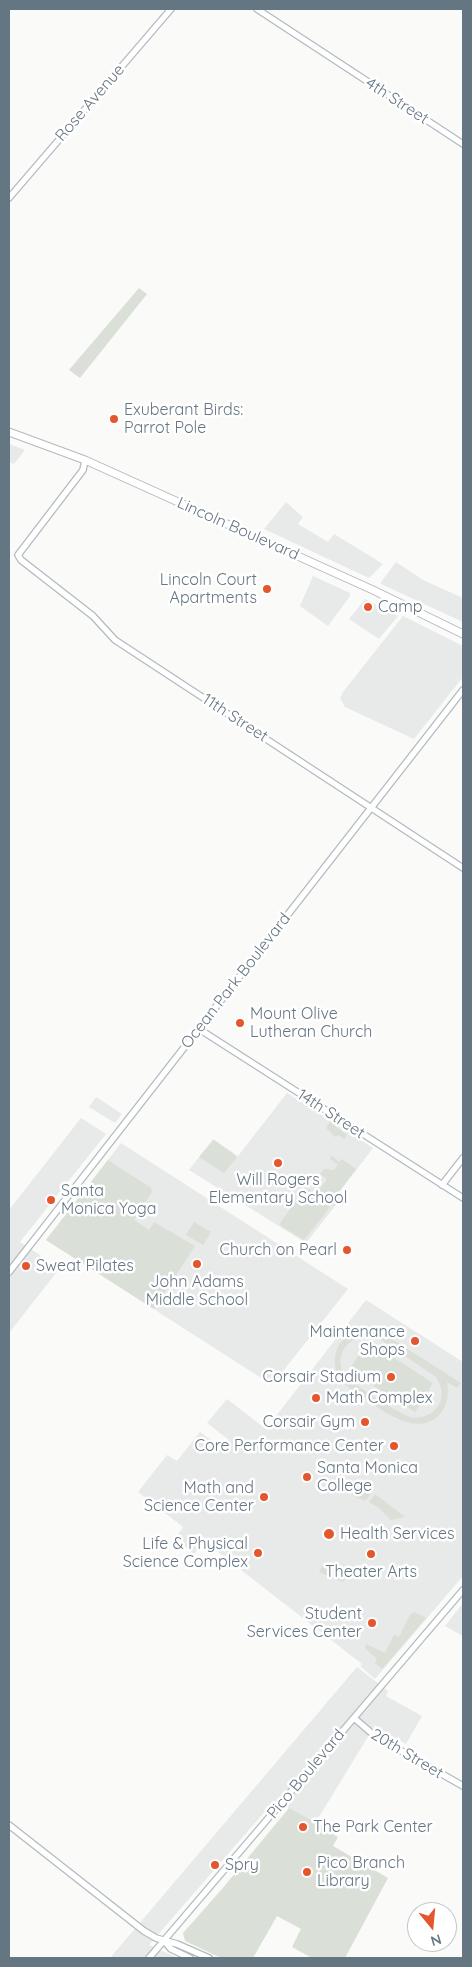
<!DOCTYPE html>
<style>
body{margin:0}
#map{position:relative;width:472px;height:1967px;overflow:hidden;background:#fafaf8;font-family:Quicksand,sans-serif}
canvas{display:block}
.frame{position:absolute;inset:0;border:10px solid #657683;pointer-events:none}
.north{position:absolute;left:407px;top:1902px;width:50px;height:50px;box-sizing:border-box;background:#fff;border:1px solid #c1c8cd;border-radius:50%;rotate:163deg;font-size:14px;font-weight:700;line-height:20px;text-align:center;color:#657683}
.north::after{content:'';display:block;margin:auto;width:18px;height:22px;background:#e4572e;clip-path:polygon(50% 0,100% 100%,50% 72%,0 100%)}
</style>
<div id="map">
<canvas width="472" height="1967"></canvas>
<div class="frame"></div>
<div class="north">N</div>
</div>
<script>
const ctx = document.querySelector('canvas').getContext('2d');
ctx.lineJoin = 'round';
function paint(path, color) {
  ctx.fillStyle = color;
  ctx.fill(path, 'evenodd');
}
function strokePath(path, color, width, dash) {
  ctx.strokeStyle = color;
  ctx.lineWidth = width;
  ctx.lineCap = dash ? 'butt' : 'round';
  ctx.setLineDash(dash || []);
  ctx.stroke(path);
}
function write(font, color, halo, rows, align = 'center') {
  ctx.font = font + ' Quicksand,sans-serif';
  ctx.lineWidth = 5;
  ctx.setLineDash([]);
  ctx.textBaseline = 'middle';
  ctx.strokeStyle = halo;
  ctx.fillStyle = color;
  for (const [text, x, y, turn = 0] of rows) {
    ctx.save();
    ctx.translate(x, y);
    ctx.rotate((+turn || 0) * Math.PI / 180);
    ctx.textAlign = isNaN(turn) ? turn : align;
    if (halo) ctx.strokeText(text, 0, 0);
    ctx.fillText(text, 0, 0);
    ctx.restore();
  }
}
paint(new Path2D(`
 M 9,444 L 25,450 L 14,464 L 9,462 Z
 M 286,502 L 303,517 L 298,524 L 328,542 L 334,534 L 383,564 L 369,578 L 264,529 Z
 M 396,562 L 423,580 L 463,598 L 463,622 L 381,584 L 381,582 Z
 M 313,576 L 350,593 L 350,596 L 328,626 L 300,606 Z
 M 365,599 L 398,616 L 379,639 L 349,619 Z
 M 403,616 L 463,646 L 463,677 L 414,739 L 345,707 L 340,698 L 343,692 Z
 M 287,1093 L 373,1148 L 338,1194 L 342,1197 L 306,1243 L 189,1170 L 213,1139 L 238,1156 Z
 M 96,1097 L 122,1114 L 115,1123 L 89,1107 Z
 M 81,1118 L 106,1134 L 20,1242 L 60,1268 L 9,1333 L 9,1210 Z
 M 121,1143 L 348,1289 L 272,1385 L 46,1240 Z
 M 366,1300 L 463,1362 L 463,1576 L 375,1679 L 360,1666 L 362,1664 L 205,1542 L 194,1554 L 175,1539 L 183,1527 L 138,1492 L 167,1455 L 177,1461 L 200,1432 L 223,1448 L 229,1440 L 207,1423 L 227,1399 L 266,1429 Z
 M 463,1603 L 463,1636 L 445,1626 Z
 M 357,1667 L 388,1691 L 386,1696 L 422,1716 L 406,1744 L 383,1731 L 375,1725 L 316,1822 L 274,1801 L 149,1945 L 178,1958 L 110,1958 Z`), '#e8e9e9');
paint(new Path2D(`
 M 139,288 L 147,294 L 80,378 L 69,370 Z
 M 330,1122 L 347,1135 L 344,1139 L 338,1135 L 335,1137 L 331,1133 L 331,1132 L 326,1128 Z
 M 214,1140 L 237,1157 L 224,1173 L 199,1157 Z
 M 332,1156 L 339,1162 L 342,1159 L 356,1169 L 337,1194 L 333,1192 L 330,1195 L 338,1202 L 334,1206 L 318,1191 L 327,1179 L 320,1174 L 324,1169 L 334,1170 L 339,1163 L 337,1164 L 330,1159 Z
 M 108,1160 L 151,1188 L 152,1192 L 134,1220 L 149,1230 L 154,1222 L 195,1246 L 154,1309 L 46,1240 Z
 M 305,1189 L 309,1189 L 330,1207 L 304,1240 L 281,1226 L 280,1223 Z
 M 194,1222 L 211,1232 L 203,1245 L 186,1235 Z
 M 360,1329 L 370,1329 L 379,1331 L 461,1383 L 457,1388 L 447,1382 C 449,1394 448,1406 439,1415 C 414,1441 372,1402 349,1388 C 326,1370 332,1338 360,1329 ZM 365,1335 L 380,1339 L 436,1377 C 442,1386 444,1397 438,1406 C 433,1414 423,1418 414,1418 C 404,1417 352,1384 345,1375 C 333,1359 346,1338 365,1335 Z
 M 368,1341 L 433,1383 L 415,1412 L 349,1370 Z
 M 363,1485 L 372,1492 L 365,1501 L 352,1495 L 352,1489 L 359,1491 Z
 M 375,1494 L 405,1517 L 391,1520 L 379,1508 L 369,1502 Z
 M 327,1562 L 345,1579 L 343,1582 L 319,1572 L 322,1566 Z
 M 414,1612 L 426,1618 L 382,1669 L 375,1663 L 377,1659 L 365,1648 L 366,1644 L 385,1653 L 394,1635 L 399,1637 L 410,1615 Z
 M 289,1808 L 323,1826 L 322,1828 L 338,1837 L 333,1846 L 388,1878 L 345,1958 L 312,1958 L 292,1947 L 301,1929 L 277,1916 L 253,1958 L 221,1958 L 185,1941 L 183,1933 L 222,1889 Z`), '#dadfd7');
const secondary = new Path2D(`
 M 257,9 L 463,144
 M 9,198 L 171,9
 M 85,460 L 83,470 L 18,555 L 21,560 L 93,616 L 115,640 L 463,868
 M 199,1029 L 463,1198
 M 442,1185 L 463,1158
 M 9,1272 L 463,690
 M 354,1718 L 375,1736 L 463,1786
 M 9,1825 L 144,1931 L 156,1938 L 177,1944 L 209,1958
 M 164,1941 L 171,1949 L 190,1958
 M 149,1958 L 463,1590`);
const highway = new Path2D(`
 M 9,432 L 85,460 L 373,590 L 463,634`);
strokePath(secondary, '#b3babf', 8);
strokePath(highway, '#b4b9bd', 9);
strokePath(secondary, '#fff', 5.5);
strokePath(highway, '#fff', 7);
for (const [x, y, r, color] of [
 [114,419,5,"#e4572e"],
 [267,589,5,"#e4572e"],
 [368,607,5,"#e4572e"],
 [240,1023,5,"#e4572e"],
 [278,1163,5,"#e4572e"],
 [51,1200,5,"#e4572e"],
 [347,1250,5,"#e4572e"],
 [197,1264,5,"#e4572e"],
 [26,1266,5,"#e4572e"],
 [415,1341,5,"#e4572e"],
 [391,1377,5,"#e4572e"],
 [316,1398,5,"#e4572e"],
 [365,1422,5,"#e4572e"],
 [394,1446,5,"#e4572e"],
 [307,1477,5,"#e4572e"],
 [264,1497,5,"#e4572e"],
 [329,1534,6,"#e4572e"],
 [258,1553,5,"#e4572e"],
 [371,1554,5,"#e4572e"],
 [372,1623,5,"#e4572e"],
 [303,1827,5,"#e4572e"],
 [215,1865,5,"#e4572e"],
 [307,1872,5,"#e4572e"]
]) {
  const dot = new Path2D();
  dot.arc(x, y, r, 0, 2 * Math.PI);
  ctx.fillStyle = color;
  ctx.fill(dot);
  strokePath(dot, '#fff', 2);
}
write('16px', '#657683', '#fff', [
 ["4th Street",397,101,33],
 ["Rose Avenue",90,103,-49],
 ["Lincoln Boulevard",238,529,24],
 ["11th Street",235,718,33],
 ["Ocean Park Boulevard",236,981,-52],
 ["14th Street",331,1114,33],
 ["20th Street",407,1754,31],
 ["Pico Boulevard",306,1774,-50]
]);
write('16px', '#657683', '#fff', [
 ["Exuberant Birds:",124,410],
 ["Parrot Pole",124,428],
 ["Lincoln Court",257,580,"right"],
 ["Apartments",257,598,"right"],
 ["Camp",378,607],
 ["Mount Olive",250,1014],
 ["Lutheran Church",250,1032],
 ["Will Rogers",278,1180,"center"],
 ["Elementary School",278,1198,"center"],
 ["Santa",61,1191],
 ["Monica Yoga",61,1209],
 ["Church on Pearl",337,1250,"right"],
 ["Sweat Pilates",36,1266],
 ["John Adams",197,1282,"center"],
 ["Middle School",197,1300,"center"],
 ["Maintenance",405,1332,"right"],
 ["Shops",405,1350,"right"],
 ["Corsair Stadium",381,1377,"right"],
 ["Math Complex",326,1398],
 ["Corsair Gym",355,1422,"right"],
 ["Core Performance Center",384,1446,"right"],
 ["Santa Monica",317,1468],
 ["College",317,1486],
 ["Math and",254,1488,"right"],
 ["Science Center",254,1506,"right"],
 ["Health Services",340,1534],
 ["Life & Physical",248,1544,"right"],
 ["Science Complex",248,1562,"right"],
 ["Theater Arts",371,1572,"center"],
 ["Student",362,1614,"right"],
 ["Services Center",362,1632,"right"],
 ["The Park Center",313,1827],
 ["Pico Branch",317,1863],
 ["Library",317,1881],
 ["Spry",225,1865]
], 'left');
</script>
